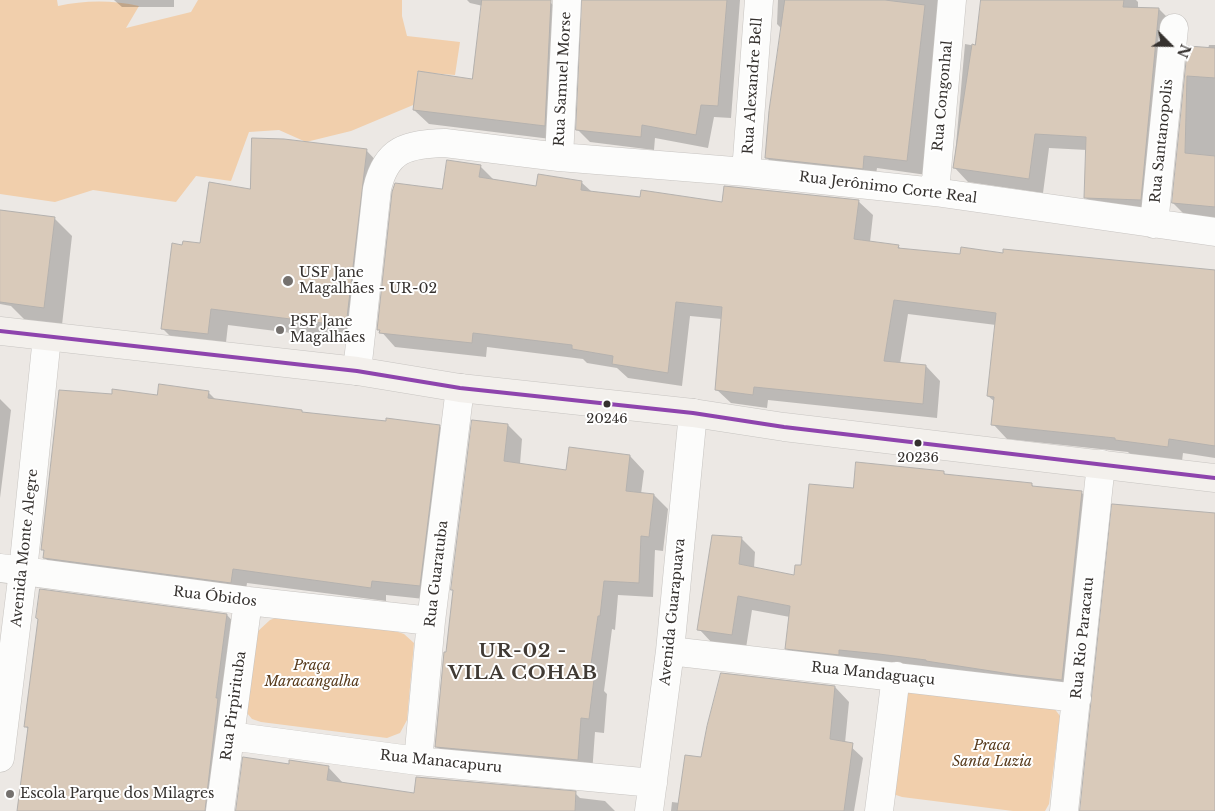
<!DOCTYPE html>
<meta charset="utf-8">
<style>
body{margin:0}
#map{position:relative;width:1215px;height:811px;overflow:hidden;background:#ece8e4;font-family:"Libre Baskerville",serif}
canvas{display:block}
.north{position:absolute;left:1145px;top:20px;width:50px;height:50px;-webkit-text-stroke:4px #fff;paint-order:stroke;rotate:113deg;font-size:14px;font-weight:700;line-height:20px;text-align:center;color:#35312e}
.north::after{content:'';display:block;margin:auto;width:18px;height:22px;background:#35312e;clip-path:polygon(50% 0,100% 100%,50% 72%,0 100%)}
</style>
<div id="map">
<canvas width="1215" height="811"></canvas>
<div class="north">N</div>
</div>
<script>
const ctx = document.querySelector('canvas').getContext('2d');
ctx.lineJoin = 'round';
function paint(path, color) {
  ctx.fillStyle = color;
  ctx.fill(path, 'evenodd');
}
function strokePath(path, color, width, dash) {
  ctx.strokeStyle = color;
  ctx.lineWidth = width;
  ctx.lineCap = dash ? 'butt' : 'round';
  ctx.setLineDash(dash || []);
  ctx.stroke(path);
}
function write(font, color, halo, rows, align = 'center') {
  ctx.font = font + ' "Libre Baskerville",serif';
  ctx.lineWidth = 4;
  ctx.setLineDash([]);
  ctx.textBaseline = 'middle';
  ctx.strokeStyle = halo;
  ctx.fillStyle = color;
  for (const [text, x, y, turn = 0] of rows) {
    ctx.save();
    ctx.translate(x, y);
    ctx.rotate((+turn || 0) * Math.PI / 180);
    ctx.textAlign = isNaN(turn) ? turn : align;
    if (halo) ctx.strokeText(text, 0, 0);
    ctx.fillText(text, 0, 0);
    ctx.restore();
  }
}
paint(new Path2D(`
 M 0,0 L 57,0 L 58,6 C 84,0 114,0 139,6 L 126,28 L 191,12 L 198,0 L 402,0 L 402,16 L 407,36 L 460,42 L 455,75 L 417,72 L 418,103 L 351,131 L 306,142 L 279,130 L 249,132 L 231,181 L 196,176 L 176,202 L 93,190 L 55,202 L 0,194 Z
 M 283,615 L 392,630 L 404,634 L 414,643 L 407,720 L 400,733 L 387,738 L 261,722 L 252,719 L 247,713 L 257,632 L 270,620 Z
 M 915,690 L 1054,708 L 1060,716 L 1049,804 L 1045,811 L 1013,811 L 902,797 L 893,794 L 904,693 Z`), '#f1cfac');
paint(new Path2D(`
 M 114,0 L 174,0 L 174,7 L 122,7 Z
 M 467,0 L 541,0 L 551,3 L 565,18 L 559,140 L 429,124 L 414,110 L 473,81 L 483,6 L 470,3 Z
 M 583,0 L 740,0 L 731,118 L 714,117 L 708,148 L 655,138 L 654,150 L 590,142 L 577,129 Z
 M 778,0 L 942,0 L 934,176 L 877,168 L 875,181 L 780,171 L 767,158 L 782,29 L 777,24 Z
 M 982,0 L 1136,0 L 1138,2 L 1138,9 L 1159,9 L 1173,23 L 1155,214 L 1100,211 L 1085,197 L 1087,150 L 1049,148 L 1043,193 L 968,182 L 954,167 L 965,44 L 976,46 Z
 M 1209,45 L 1215,45 L 1215,218 L 1186,216 L 1173,203 L 1189,47 L 1208,49 Z
 M 366,150 L 383,168 L 363,342 L 228,325 L 225,351 L 179,345 L 162,328 L 183,246 L 201,244 L 252,190 Z
 M 480,166 L 495,181 L 537,187 L 581,182 L 592,192 L 641,198 L 723,204 L 858,201 L 873,215 L 870,242 L 898,246 L 902,250 L 961,256 L 1004,254 L 1215,271 L 1215,458 L 1183,453 L 1182,461 L 1130,454 L 1128,452 L 1007,439 L 993,424 L 995,402 L 988,396 L 996,325 L 908,314 L 900,364 L 926,366 L 940,381 L 937,418 L 768,400 L 767,408 L 731,403 L 716,389 L 722,319 L 690,316 L 682,386 L 628,378 L 617,368 L 587,363 L 583,359 L 487,347 L 486,357 L 395,347 L 379,329 L 443,191 Z
 M 0,210 L 54,218 L 72,236 L 62,325 L 25,320 L 11,306 L 0,304 Z
 M 208,392 L 216,400 L 301,411 L 304,413 L 439,426 L 454,440 L 434,600 L 386,595 L 386,601 L 247,583 L 245,597 L 59,572 L 45,558 L 45,552 L 42,549 L 113,396 L 158,396 Z
 M 0,399 L 11,410 L 0,498 Z
 M 508,425 L 522,439 L 520,464 L 567,471 L 630,456 L 644,471 L 641,494 L 654,495 L 668,509 L 663,551 L 655,550 L 653,597 L 618,595 L 615,630 L 612,629 L 604,691 L 607,694 L 604,733 L 595,732 L 592,774 L 451,761 L 436,746 L 454,592 L 452,589 Z
 M 943,472 L 946,475 L 1032,485 L 1034,487 L 1082,493 L 1096,507 L 1076,694 L 800,662 L 786,648 L 790,617 L 752,610 L 746,648 L 713,644 L 699,629 L 741,538 L 755,552 L 754,568 L 795,576 L 855,489 Z
 M 227,615 L 241,630 L 220,811 L 19,811 L 29,730 L 25,726 Z
 M 835,687 L 849,702 L 845,743 L 848,744 L 863,758 L 854,811 L 671,811 L 672,802 L 680,803 L 702,758 Z
 M 290,765 L 329,768 L 343,783 L 416,794 L 575,793 L 580,798 L 605,801 L 615,811 L 237,811 Z`), '#0003');
const building = new Path2D(`
 M 482,0 L 551,0 L 545,126 L 413,110 L 418,71 L 472,79 Z
 M 582,0 L 727,0 L 718,106 L 701,105 L 696,135 L 642,125 L 641,137 L 576,130 Z
 M 785,0 L 885,0 L 925,5 L 907,161 L 864,156 L 863,169 L 765,158 L 769,111 Z
 M 981,0 L 1124,0 L 1123,7 L 1159,8 L 1141,200 L 1084,198 L 1086,137 L 1035,134 L 1029,179 L 953,168 L 972,44 L 975,45 Z
 M 1188,46 L 1215,48 L 1215,78 L 1187,76 L 1185,153 L 1215,156 L 1215,207 L 1172,203 Z
 M 252,138 L 284,139 L 367,149 L 346,326 L 211,309 L 208,334 L 161,329 L 172,243 L 182,245 L 183,241 L 200,243 L 209,182 L 250,189 Z
 M 447,160 L 481,165 L 479,177 L 536,186 L 538,174 L 582,181 L 581,190 L 640,197 L 641,190 L 722,202 L 724,186 L 859,200 L 854,239 L 899,245 L 898,248 L 960,254 L 961,247 L 1003,253 L 1003,249 L 1215,270 L 1215,446 L 1169,439 L 1168,447 L 1115,440 L 1115,438 L 991,425 L 994,397 L 987,396 L 996,313 L 894,300 L 884,361 L 926,365 L 923,404 L 754,387 L 753,395 L 715,390 L 722,307 L 676,302 L 668,373 L 612,364 L 613,356 L 572,349 L 572,345 L 473,333 L 472,343 L 379,333 L 380,330 L 377,330 L 392,192 L 395,183 L 442,189 Z
 M 0,210 L 55,217 L 44,308 L 0,302 Z
 M 159,384 L 209,391 L 208,398 L 302,410 L 302,412 L 386,421 L 386,418 L 440,425 L 420,586 L 372,581 L 371,588 L 233,569 L 231,583 L 43,558 L 44,550 L 41,550 L 59,390 L 112,394 L 112,389 L 157,395 Z
 M 472,420 L 508,424 L 504,461 L 566,470 L 569,447 L 630,455 L 626,491 L 654,494 L 649,537 L 641,536 L 639,583 L 604,581 L 600,616 L 598,616 L 589,678 L 594,679 L 589,719 L 581,718 L 578,760 L 435,747 L 444,652 L 446,652 L 453,590 L 451,590 Z
 M 856,462 L 944,471 L 944,474 L 1032,483 L 1032,486 L 1082,491 L 1062,680 L 1017,675 L 926,661 L 926,660 L 879,654 L 839,650 L 839,655 L 785,649 L 790,606 L 738,596 L 732,635 L 697,630 L 712,535 L 742,537 L 739,564 L 794,575 L 795,565 L 801,565 L 809,484 L 853,488 Z
 M 1112,504 L 1215,513 L 1215,811 L 1080,811 Z
 M 40,589 L 227,614 L 216,698 L 218,698 L 205,811 L 17,811 L 28,727 L 24,727 L 38,619 L 36,618 Z
 M 721,673 L 835,686 L 830,739 L 853,743 L 844,811 L 677,811 L 685,755 L 701,757 L 707,726 Z
 M 243,757 L 289,764 L 289,760 L 329,766 L 327,780 L 414,793 L 416,777 L 576,791 L 575,811 L 236,811 Z`);
paint(building, '#d9caba');
strokePath(building, '#b4b1ae', 1);
const minor = new Path2D(`
 M 559,157 L 567,0
 M 746,172 L 759,0
 M 935,192 L 952,0
 M 1154,224 L 1174,28
 M 357,371 L 377,189 C 386,149 407,144 445,143 L 559,157 L 746,172 L 935,192 L 1215,232
 M 0,568 L 248,601 L 431,621
 M 670,651 L 1077,698
 M 230,736 L 418,761 L 653,783
 M 0,758 L 23,571 L 47,337
 M 418,761 L 431,621 L 460,388
 M 220,811 L 248,601
 M 649,811 L 670,651 L 693,413
 M 879,811 L 896,676
 M 1064,811 L 1101,464`);
const secondary = new Path2D(`
 M 0,331 L 357,371 L 460,388 L 693,413 L 784,427 L 1215,478`);
strokePath(minor, '#c7c4c1', 29);
strokePath(secondary, '#c7c4c1', 29);
strokePath(minor, '#fcfcfb', 28);
strokePath(secondary, '#f3f0ec', 28);
strokePath(new Path2D(`
 M 0,331 L 357,371 L 460,388 L 693,413 L 784,427 L 1215,478`), '#8e44ad', 4);
for (const [x, y, r, color] of [
 [288,281,6,"#75716e"],
 [280,330,5,"#75716e"],
 [607,404,4.5,"#35312e"],
 [918,443,4.5,"#35312e"],
 [10,794,5,"#75716e"]
]) {
  const dot = new Path2D();
  dot.arc(x, y, r, 0, 2 * Math.PI);
  ctx.fillStyle = color;
  ctx.fill(dot);
  strokePath(dot, '#fff', 2);
}
write('13px', '#35312e', '#fff', [
 ["20246",607,419],
 ["20236",918,458]
]);
write('14px', '#35312e', '#fff', [
 ["Rua Samuel Morse",563,79,-87],
 ["Rua Alexandre Bell",753,86,-86],
 ["Rua Congonhal",943,96,-85],
 ["Rua Santanopolis",1162,141,-84],
 ["Rua Jerônimo Corte Real",888,188,7],
 ["Avenida Monte Alegre",25,548,-84],
 ["Rua Guaratuba",437,574,-83],
 ["Rua Óbidos",215,597,7],
 ["Avenida Guarapuava",673,612,-84],
 ["Rua Rio Paracatu",1083,638,-84],
 ["Rua Mandaguaçu",873,674,6],
 ["Rua Pirpirituba",234,706,-82],
 ["Rua Manacapuru",441,762,6]
]);
write('14px', '#35312e', '#fff', [
 ["USF Jane",299,273],
 ["Magalhães - UR-02",299,289],
 ["PSF Jane",290,322],
 ["Magalhães",290,338],
 ["Escola Parque dos Milagres",20,794]
], 'left');
write('italic 14px', '#583b1c', '#fff', [
 ["Praça",312,666],
 ["Maracangalha",312,682],
 ["Praca",992,746],
 ["Santa Luzia",992,762]
]);
ctx.letterSpacing = '1px';
write('bold 19px', '#403a34', '#fff', [
 ["UR-02 -",523,652],
 ["VILA COHAB",523,674]
]);
ctx.letterSpacing = '0px';
</script>
